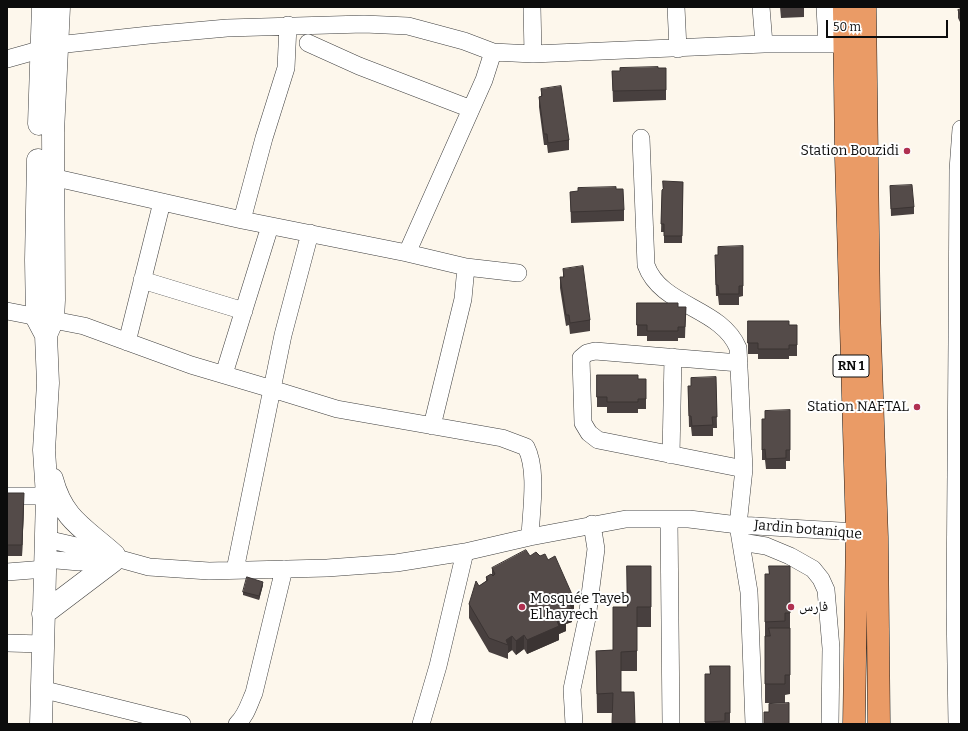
<!DOCTYPE html>
<meta charset="utf-8">
<style>
body{margin:0}
#map{position:relative;width:968px;height:731px;overflow:hidden;background:#fdf7ec;font-family:Bitter,serif}
canvas{display:block}
.frame{position:absolute;inset:0;border:8px solid #0c0c0c;pointer-events:none}
.scale{position:absolute;left:826px;top:20px;width:122px;height:18px;box-sizing:border-box;border:2px solid #0c0c0c;border-top:0;padding-left:5px;font-size:12px;line-height:14px;white-space:nowrap;color:#0c0c0c;-webkit-text-stroke:3px #fff;paint-order:stroke}
</style>
<div id="map">
<canvas width="968" height="731"></canvas>
<div class="frame"></div>
<div class="scale">50 m</div>
</div>
<script>
const ctx = document.querySelector('canvas').getContext('2d');
ctx.lineJoin = 'round';
function strokePath(path, color, width, dash) {
  ctx.strokeStyle = color;
  ctx.lineWidth = width;
  ctx.lineCap = dash ? 'butt' : 'round';
  ctx.setLineDash(dash || []);
  ctx.stroke(path);
}
function paint(path, color) {
  ctx.fillStyle = color;
  ctx.fill(path, 'evenodd');
}
function write(font, color, halo, rows, align = 'center') {
  ctx.font = font + ' Bitter,"Noto Naskh Arabic",serif';
  ctx.lineWidth = 4;
  ctx.setLineDash([]);
  ctx.textBaseline = 'middle';
  ctx.strokeStyle = halo;
  ctx.fillStyle = color;
  for (const [text, x, y, turn = 0] of rows) {
    ctx.save();
    ctx.translate(x, y);
    ctx.rotate((+turn || 0) * Math.PI / 180);
    ctx.textAlign = isNaN(turn) ? turn : align;
    if (halo) ctx.strokeText(text, 0, 0);
    ctx.fillText(text, 0, 0);
    ctx.restore();
  }
}
const minor = new Path2D(`
 M 532,7 L 533,54
 M 676,7 L 678,49
 M 761,7 L 764,44
 M 825,7 L 827,44
 M 308,43 L 359,66 L 471,109
 M 7,59 L 57,45 L 149,35 L 227,28 L 364,24 L 408,26 L 464,41 L 493,52 L 533,54 L 764,44 L 845,44
 M 641,138 L 646,265 C 661,307 721,307 738,348 L 744,469 L 738,525 L 749,592 L 754,724
 M 52,177 L 242,220 L 407,253 L 466,267 L 463,299 L 432,426
 M 242,220 L 264,138 L 286,68 L 288,25
 M 310,233 L 283,335 L 272,389 L 337,409 L 502,438 L 526,447 C 538,470 531,511 530,537
 M 407,253 L 484,80 L 493,52
 M 466,267 L 518,273
 M 142,280 L 244,311
 M 7,311 L 84,326 L 191,365 L 272,389 L 235,570
 M 127,342 L 162,202
 M 739,363 L 595,351 L 587,353 L 581,358 L 583,423 L 589,433 L 598,440 L 744,469
 M 224,374 L 270,226
 M 671,455 L 673,357
 M 7,496 L 47,496
 M 669,519 L 671,724
 M 46,539 L 111,554
 M 741,542 L 766,546 L 790,556 L 813,569 L 821,579 L 826,590 L 831,648 L 830,724
 M 45,559 L 79,562 L 113,561 L 120,559 L 149,567 L 209,571 L 327,568 L 396,563 L 465,552 L 530,537 L 626,519 L 689,519 L 738,525 L 857,532 L 869,535
 M 7,572 L 45,569
 M 7,643 L 43,644
 M 41,689 L 182,724
 M 237,724 C 246,716 249,704 254,693 L 284,569
 M 421,724 L 438,666 L 465,552
 M 574,724 L 572,689 L 587,618 L 596,549 L 592,524
 M 957,724 L 955,606 L 957,341 L 958,170 L 961,129`);
const tertiary = new Path2D(`
 M 39,124 L 43,7
 M 38,160 L 36,260 L 37,318 L 46,335
 M 52,479 C 63,520 84,528 114,555
 M 43,614 L 113,561
 M 41,724 L 47,496 L 44,450 L 48,383 L 46,335 L 53,319 L 54,300 L 53,132 L 59,7`);
const trunk = new Path2D(`
 M 844,7 L 846,158 L 857,532 L 854,724
 M 865,7 L 869,309 L 877,537 L 879,724`);
strokePath(minor, '#3f3f3f', 18);
strokePath(tertiary, '#3f3f3f', 23);
strokePath(trunk, '#1d1d1d', 23);
strokePath(minor, '#fff', 17);
strokePath(tertiary, '#fff', 22);
strokePath(trunk, '#ea9b66', 22);
paint(new Path2D(`
 M 780,7 L 808,7 L 804,8 L 804,17 L 781,18 Z
 M 961,9 L 961,24 L 958,18 L 958,10 Z
 M 612,71 L 666,90 L 666,100 L 613,102 Z
 M 541,89 L 569,140 L 569,150 L 548,153 L 547,145 L 544,145 L 539,107 L 539,97 L 541,96 Z
 M 683,182 L 682,243 L 664,243 L 664,232 L 661,232 L 662,190 Z
 M 890,186 L 914,207 L 914,214 L 891,216 Z
 M 616,189 L 624,210 L 624,221 L 571,223 L 570,192 Z
 M 743,246 L 743,296 L 739,297 L 739,305 L 719,305 L 718,296 L 716,296 L 715,266 L 718,255 Z
 M 563,269 L 590,320 L 590,331 L 570,334 L 569,325 L 566,326 L 560,288 L 560,277 L 563,277 Z
 M 637,303 L 678,307 L 686,307 L 685,338 L 678,338 L 678,341 L 647,341 L 647,336 L 637,336 Z
 M 748,321 L 789,325 L 797,325 L 797,356 L 789,356 L 789,359 L 758,359 L 758,354 L 748,354 Z
 M 597,375 L 638,379 L 646,379 L 646,409 L 638,409 L 638,413 L 607,413 L 607,407 L 597,407 Z
 M 716,377 L 717,428 L 713,428 L 713,436 L 692,436 L 691,427 L 689,427 L 688,386 L 691,386 Z
 M 790,410 L 790,461 L 786,461 L 786,469 L 766,469 L 765,460 L 762,460 L 762,419 L 765,419 Z
 M 7,493 L 24,504 L 22,556 L 7,556 Z
 M 530,556 L 540,556 L 548,560 L 574,613 L 572,614 L 572,622 L 566,624 L 566,631 L 559,634 L 559,640 L 527,654 L 524,649 L 516,655 L 512,650 L 508,653 L 508,659 L 489,652 L 469,618 L 469,604 L 479,586 L 486,581 L 486,577 L 492,575 L 492,568 Z
 M 651,566 L 651,627 L 637,627 L 637,671 L 621,671 L 612,713 L 597,713 L 596,651 L 613,650 L 627,607 Z
 M 790,566 L 790,694 L 785,695 L 785,703 L 765,703 L 765,574 L 769,574 Z
 M 263,585 L 259,600 L 243,595 L 243,592 Z
 M 730,666 L 730,724 L 705,724 L 705,674 L 710,674 Z`), '#48403f');
paint(new Path2D(`
 M 24,493 L 24,504 L 22,556 L 22,545 Z
 M 263,582 L 263,585 L 259,600 L 259,596 Z
 M 574,599 L 574,613 L 572,614 L 572,622 L 566,624 L 566,631 L 559,634 L 559,640 L 527,654 L 527,640 L 557,621 L 562,611 L 568,602 Z
 M 524,635 L 524,649 L 516,655 L 516,641 Z
 M 512,636 L 512,650 L 508,653 L 508,645 L 506,640 Z`), '#3b3433');
const building = new Path2D(`
 M 961,9 L 961,17 L 958,10 Z
 M 658,67 L 658,68 L 666,68 L 666,90 L 613,91 L 612,71 L 620,71 L 620,68 Z
 M 561,86 L 569,140 L 548,143 L 547,134 L 544,134 L 539,97 L 542,96 L 541,89 Z
 M 663,181 L 683,182 L 682,236 L 664,236 L 664,224 L 661,224 L 662,190 L 663,189 Z
 M 912,185 L 914,207 L 891,209 L 890,186 Z
 M 616,187 L 616,189 L 623,189 L 624,210 L 571,212 L 570,192 L 578,191 L 578,188 Z
 M 743,246 L 743,286 L 739,286 L 739,294 L 719,294 L 718,285 L 716,285 L 715,255 L 718,255 L 718,247 Z
 M 583,266 L 590,320 L 570,323 L 569,315 L 566,315 L 560,277 L 564,277 L 563,269 Z
 M 637,303 L 678,303 L 678,307 L 686,307 L 685,327 L 678,327 L 678,331 L 647,331 L 647,325 L 637,325 Z
 M 748,321 L 789,321 L 789,325 L 797,325 L 797,345 L 789,345 L 789,349 L 758,349 L 758,343 L 748,343 Z
 M 597,375 L 638,375 L 638,379 L 646,379 L 646,399 L 638,399 L 638,402 L 607,402 L 607,397 L 597,397 Z
 M 716,377 L 717,417 L 712,417 L 713,425 L 692,426 L 691,416 L 689,416 L 688,386 L 691,386 L 691,378 Z
 M 790,410 L 790,450 L 786,450 L 786,458 L 766,459 L 765,449 L 762,450 L 762,419 L 765,419 L 765,411 Z
 M 7,493 L 24,493 L 22,545 L 7,545 Z
 M 526,550 L 530,556 L 536,552 L 540,556 L 545,554 L 548,560 L 555,556 L 574,599 L 568,602 L 572,608 L 562,611 L 566,617 L 557,621 L 559,626 L 527,640 L 524,635 L 516,641 L 512,636 L 506,640 L 508,645 L 489,638 L 469,604 L 476,581 L 479,586 L 488,580 L 486,577 L 491,574 L 493,576 L 495,574 L 492,568 Z
 M 627,566 L 651,566 L 651,607 L 637,607 L 637,651 L 621,652 L 621,692 L 634,692 L 635,724 L 612,724 L 613,693 L 597,694 L 596,651 L 613,650 L 613,607 L 627,607 Z
 M 769,566 L 790,566 L 790,613 L 785,613 L 785,621 L 765,622 L 765,574 L 769,574 Z
 M 247,577 L 263,582 L 259,596 L 243,592 Z
 M 769,628 L 790,628 L 790,675 L 785,675 L 785,684 L 765,684 L 765,636 L 770,636 Z
 M 710,666 L 730,666 L 730,713 L 725,713 L 725,721 L 705,722 L 705,674 L 710,674 Z
 M 789,703 L 789,724 L 764,724 L 764,712 L 769,712 L 769,704 Z`);
paint(building, '#544b49');
strokePath(building, '#3b3433', 1);
for (const [x, y, r, color] of [
 [907,151,4,"#b03050"],
 [917,407,4,"#b03050"],
 [522,607,4,"#b03050"],
 [791,607,4,"#b03050"]
]) {
  const dot = new Path2D();
  dot.arc(x, y, r, 0, 2 * Math.PI);
  ctx.fillStyle = color;
  ctx.fill(dot);
  strokePath(dot, '#fff', 1.5);
}
for (const [x, y, w] of [
 [851,366,36]
]) {
  const box = new Path2D();
  box.roundRect(x - w / 2, y - 11, w, 22, 3);
  ctx.fillStyle = '#fff';
  ctx.fill(box);
  strokePath(box, '#0c0c0c', 1);
}
write('bold 13px', '#0c0c0c', null, [
 ["RN 1",851,366]
]);
write('14px', '#0c0c0c', '#fff', [
 ["Station Bouzidi",899,151],
 ["Station NAFTAL",909,407],
 ["Mosquée Tayeb",530,599,"left"],
 ["El hayrech",530,615,"left"],
 ["فارس",799,607,"left"]
], 'right');
write('14px', '#0c0c0c', '#fff', [
 ["Jardin botanique",808,530,5]
]);
</script>
